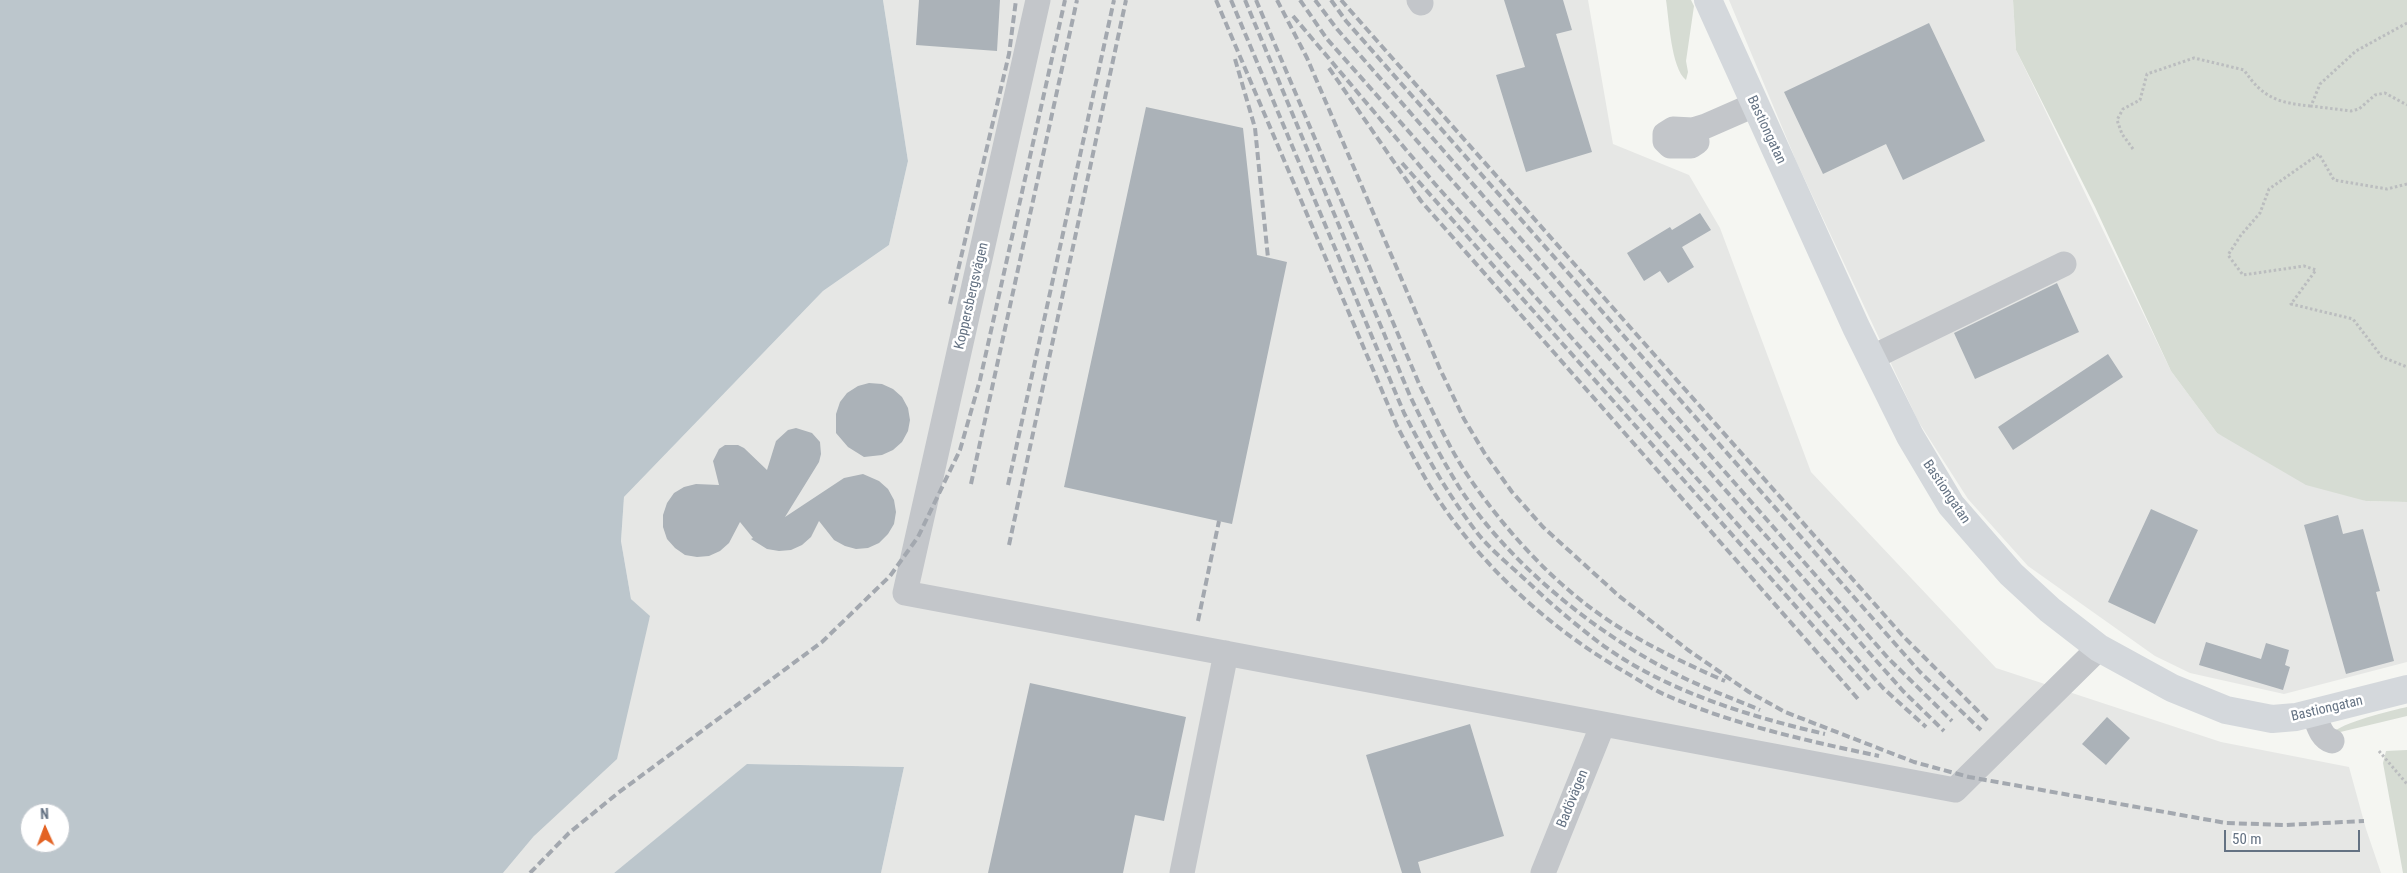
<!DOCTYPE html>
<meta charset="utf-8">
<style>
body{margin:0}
#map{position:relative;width:2407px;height:873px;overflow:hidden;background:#f5f6f2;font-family:"Roboto Condensed",sans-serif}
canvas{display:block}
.north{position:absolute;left:20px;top:803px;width:50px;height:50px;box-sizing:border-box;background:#fff;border:1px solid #c1c7cd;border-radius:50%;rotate:358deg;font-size:14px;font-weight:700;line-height:20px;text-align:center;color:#647283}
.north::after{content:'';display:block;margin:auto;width:18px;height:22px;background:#e36324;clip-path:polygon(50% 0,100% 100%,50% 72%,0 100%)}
.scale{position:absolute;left:2224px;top:830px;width:136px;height:22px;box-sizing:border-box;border:2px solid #647283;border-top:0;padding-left:6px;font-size:15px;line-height:18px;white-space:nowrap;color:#647283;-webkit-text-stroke:4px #fff;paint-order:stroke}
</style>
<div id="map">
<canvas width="2407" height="873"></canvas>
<div class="north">N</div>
<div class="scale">50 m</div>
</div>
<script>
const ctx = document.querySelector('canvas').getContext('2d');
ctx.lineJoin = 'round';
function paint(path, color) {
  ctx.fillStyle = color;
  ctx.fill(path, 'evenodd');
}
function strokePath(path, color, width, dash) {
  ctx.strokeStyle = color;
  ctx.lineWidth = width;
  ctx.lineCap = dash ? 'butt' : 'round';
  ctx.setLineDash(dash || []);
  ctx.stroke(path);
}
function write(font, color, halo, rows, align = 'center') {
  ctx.font = font + ' "Roboto Condensed",sans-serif';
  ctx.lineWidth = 5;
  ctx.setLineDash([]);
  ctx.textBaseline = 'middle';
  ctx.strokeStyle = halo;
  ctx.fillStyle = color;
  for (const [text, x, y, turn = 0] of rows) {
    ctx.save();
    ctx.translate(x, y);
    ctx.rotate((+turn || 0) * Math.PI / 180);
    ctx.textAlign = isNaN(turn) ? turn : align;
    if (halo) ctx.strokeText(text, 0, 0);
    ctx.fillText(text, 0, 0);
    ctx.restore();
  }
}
paint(new Path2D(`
 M 883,0 L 1588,0 L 1613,144 L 1689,175 L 1720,228 L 1811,472 L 1996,668 L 2221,742 L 2349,767 L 2366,829 L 2381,873 L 881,873 L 904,767 L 748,764 L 614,873 L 503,873 L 534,836 L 650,617 L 631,599 L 621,541 L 624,497 L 823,291 L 889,245 L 908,161 Z
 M 1729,0 L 2013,0 L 2016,50 L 2171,371 L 2217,433 L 2366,501 L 2407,502 L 2407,662 L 2284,694 L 2190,673 L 2155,656 L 2028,566 L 1968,499 L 1918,421 L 1797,163 Z`), '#e6e7e5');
paint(new Path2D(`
 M 1666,0 L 1691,0 L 1694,6 L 1686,61 L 1688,72 L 1686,80 C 1671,68 1669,19 1666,0 Z
 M 2013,0 L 2407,0 L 2407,502 L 2366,501 L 2306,485 L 2217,433 L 2171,371 L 2095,207 L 2016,50 Z
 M 2407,707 L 2407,716 L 2332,734 C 2339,723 2393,710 2407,707 Z
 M 2407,750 L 2407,873 L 2403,873 L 2383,763 L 2386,751 Z`), '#d6dcd3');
paint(new Path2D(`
 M 0,0 L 883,0 L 908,161 L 889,245 L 823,291 L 624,497 L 621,541 L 631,599 L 650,616 L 617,759 L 534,836 L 503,873 L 0,873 ZM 30,813 L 60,813 L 60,843 L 30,843 Z
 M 747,764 L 904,767 L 881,873 L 614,873 Z`), '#bcc6cc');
paint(new Path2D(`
 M 919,0 L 1000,0 L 997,51 L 916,45 Z
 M 1504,0 L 1563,0 L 1572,30 L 1556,34 L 1592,152 L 1526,172 L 1496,75 L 1525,67 Z
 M 1929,23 L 1985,141 L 1903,180 L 1886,144 L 1823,174 L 1784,92 Z
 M 1146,107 L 1243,128 L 1257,255 L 1287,262 L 1232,524 L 1064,487 Z
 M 1700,213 L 1711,230 L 1682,247 L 1694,267 L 1668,283 L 1660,271 L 1644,281 L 1627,253 L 1670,227 L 1672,230 Z
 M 2057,283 L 2079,332 L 1975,379 L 1954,333 Z
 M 2108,354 L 2123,377 L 2013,450 L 1998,427 Z
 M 869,383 L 882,384 L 893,389 L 902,397 L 908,408 L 910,420 L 908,431 L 902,442 L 893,450 L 882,455 L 864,457 L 848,447 L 836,433 L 836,414 L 840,402 L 847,393 L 858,386 Z
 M 796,428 L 812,433 L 820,442 L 821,454 L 819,462 L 785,517 L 844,478 L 863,474 L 879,481 L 888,489 L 894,500 L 896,512 L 894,524 L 888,534 L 879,543 L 868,548 L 856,549 L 845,546 L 834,540 L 819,521 L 811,537 L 802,545 L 791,550 L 779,551 L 767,549 L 751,539 L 753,538 L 740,522 L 729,543 L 720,551 L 709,556 L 697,557 L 685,555 L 675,548 L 667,539 L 663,527 L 663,515 L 667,503 L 674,493 L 684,487 L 696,484 L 719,485 L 713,461 L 719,449 L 725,445 L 738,445 L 744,448 L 767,470 L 776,441 L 788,430 Z
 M 2151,509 L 2198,530 L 2155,624 L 2108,602 Z
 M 2338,515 L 2343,534 L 2363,529 L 2380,591 L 2376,592 L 2394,661 L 2346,674 L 2304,525 Z
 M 2206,642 L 2261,659 L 2266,643 L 2289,650 L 2285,665 L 2290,667 L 2283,690 L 2199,665 Z
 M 1030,683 L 1186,717 L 1164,821 L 1135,815 L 1123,873 L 988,873 Z
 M 2107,717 L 2130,738 L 2106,765 L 2082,744 Z
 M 1470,724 L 1504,836 L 1418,862 L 1421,873 L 1402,873 L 1366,755 Z`), '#abb2b8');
strokePath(new Path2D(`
 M 2407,23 L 2356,51 L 2320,84 L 2311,106 L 2351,111 L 2359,109 L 2375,95 L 2385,93 L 2407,105
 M 2133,149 L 2122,134 L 2117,120 L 2123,109 L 2140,100 L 2147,74 L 2194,58 L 2244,70 C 2263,98 2278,103 2311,106
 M 2407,184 L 2387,189 L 2334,180 L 2319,154 L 2269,189 L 2260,213 L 2241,235 L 2228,255 L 2243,275 L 2304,266 L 2316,270 L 2291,304 L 2353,319 L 2382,357 L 2407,367
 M 2379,751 L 2407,784`), '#bbbdbf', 3, [2.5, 2.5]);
strokePath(new Path2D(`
 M 1038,0 L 905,593 L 1955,790 L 2099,648
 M 1419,0 L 1421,3
 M 1696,129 L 1697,142 L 1691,146 L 1670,146 L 1665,141 L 1665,134 L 1673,129 L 1693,130 L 1706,126 L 1754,105
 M 1871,358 L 2064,264
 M 2314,714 C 2318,724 2321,738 2332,741
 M 1182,873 L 1226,653
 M 1543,873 L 1603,724`), '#c3c6ca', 25);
strokePath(new Path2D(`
 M 1708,0 L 1856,327 L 1910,436 L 1951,505 L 2011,574 L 2050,610 L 2099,648 L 2172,688 L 2226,710 L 2272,719 L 2296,717 L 2407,689`), '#d4d8dc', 28);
strokePath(new Path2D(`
 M 1216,0 L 1397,426 C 1407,445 1417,464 1428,483 C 1475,561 1547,627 1625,672 C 1639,680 1653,690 1668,696 C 1735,725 1808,741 1879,756
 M 1231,0 L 1404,413 C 1425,454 1447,493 1475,530 C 1489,549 1511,566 1529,583 C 1551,604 1576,625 1601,644 C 1666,691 1747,716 1825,734
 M 1245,0 L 1410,396 C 1425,427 1441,458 1459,487 C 1508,563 1596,634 1676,674 C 1703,688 1732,698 1760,710
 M 1256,0 L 1420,386 C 1435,416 1449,448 1468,476 C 1507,533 1558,589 1617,626 C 1651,647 1688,665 1725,681
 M 1277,0 L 1307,58 L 1440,369 L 1464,419 L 1485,454 L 1512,492 L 1543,527 L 1619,596 L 1688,650 L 1749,692 L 1785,712 L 1914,762 L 1969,777 L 2226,823 L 2285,825 L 2364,821
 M 1300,0 L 1327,39 L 1903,691 L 1944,731
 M 1315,0 L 1337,29 L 1888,658 L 1952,721
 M 1331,0 L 1346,21 L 1920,672 L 1981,730
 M 1341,0 L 1902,635 L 1989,722
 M 1293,16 L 1435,184 L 1883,688 L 1926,727
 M 1235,59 L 1255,128 L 1268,258
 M 1329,68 L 1421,201 L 1858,699
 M 1402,163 L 1870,690
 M 950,304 L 1009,54 L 1016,0
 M 971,484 L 1077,0
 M 1008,485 L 1114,0
 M 1009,545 L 1126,0
 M 1198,621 L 1219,521
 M 530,873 L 569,833 L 618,793 L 822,642 L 890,576 L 918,537 L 960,450 L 980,380 L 1065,0`), '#a3a8af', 4, [8, 4]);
write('14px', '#647283', '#fff', [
 ["Bastiongatan",1766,130,65],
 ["Koppersbergsvägen",972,296,-77],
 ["Bastiongatan",1946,492,56],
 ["Bastiongatan",2327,709,-13],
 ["Badövägen",1573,799,-68]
]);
</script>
